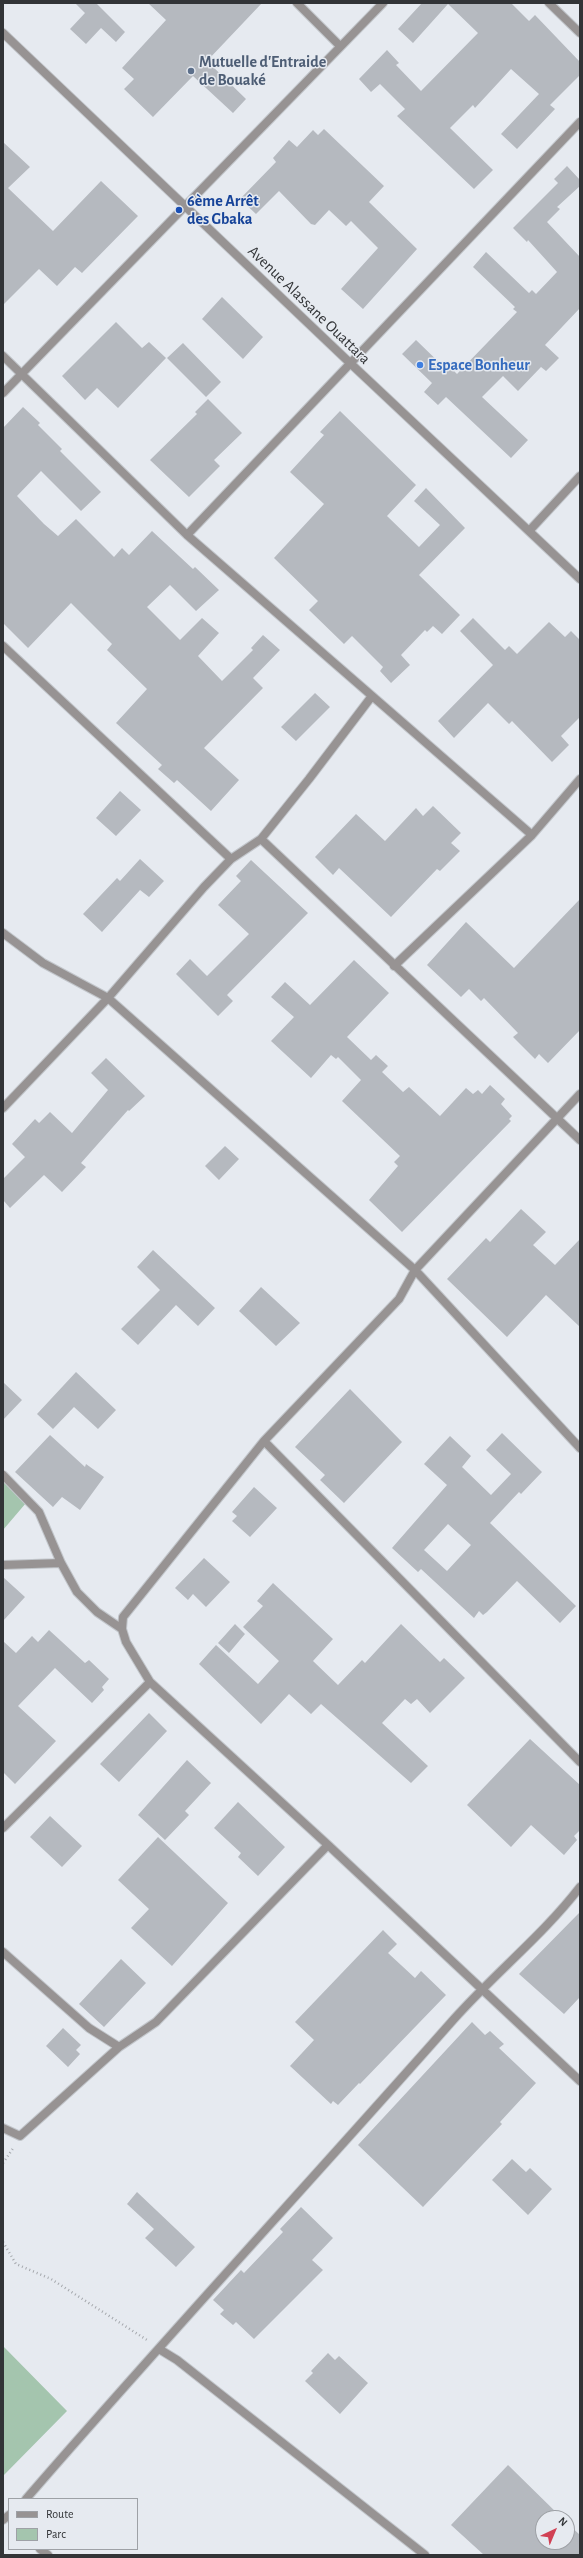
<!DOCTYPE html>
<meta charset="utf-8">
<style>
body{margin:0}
#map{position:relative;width:583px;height:2558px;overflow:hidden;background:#e6eaf0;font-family:"Alegreya Sans",sans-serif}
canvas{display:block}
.frame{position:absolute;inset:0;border:4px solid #323437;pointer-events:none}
.legend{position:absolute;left:8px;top:2498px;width:130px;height:52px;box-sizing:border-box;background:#e6eaf0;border:1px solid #9ea1a6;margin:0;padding:5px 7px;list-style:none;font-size:12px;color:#323437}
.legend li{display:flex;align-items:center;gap:8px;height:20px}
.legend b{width:20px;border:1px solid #9ea1a6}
.north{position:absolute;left:535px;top:2510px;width:40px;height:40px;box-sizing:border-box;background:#e6eaf0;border:1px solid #9ea1a6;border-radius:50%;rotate:44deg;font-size:11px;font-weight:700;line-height:16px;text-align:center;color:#323437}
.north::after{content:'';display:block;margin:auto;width:14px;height:18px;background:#d14054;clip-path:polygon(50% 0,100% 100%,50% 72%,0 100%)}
</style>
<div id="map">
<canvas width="583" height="2558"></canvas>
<div class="frame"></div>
<ul class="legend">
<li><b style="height:5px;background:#979393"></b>Route</li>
<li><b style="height:11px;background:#a4c5ae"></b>Parc</li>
</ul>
<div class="north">N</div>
</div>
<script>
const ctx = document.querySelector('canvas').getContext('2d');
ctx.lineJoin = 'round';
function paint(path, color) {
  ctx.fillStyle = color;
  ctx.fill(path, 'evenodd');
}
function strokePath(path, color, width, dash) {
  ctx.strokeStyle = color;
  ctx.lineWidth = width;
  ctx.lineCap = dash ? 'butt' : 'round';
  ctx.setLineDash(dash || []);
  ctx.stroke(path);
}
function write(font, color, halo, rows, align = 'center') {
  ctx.font = font + ' "Alegreya Sans",sans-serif';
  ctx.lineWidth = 3;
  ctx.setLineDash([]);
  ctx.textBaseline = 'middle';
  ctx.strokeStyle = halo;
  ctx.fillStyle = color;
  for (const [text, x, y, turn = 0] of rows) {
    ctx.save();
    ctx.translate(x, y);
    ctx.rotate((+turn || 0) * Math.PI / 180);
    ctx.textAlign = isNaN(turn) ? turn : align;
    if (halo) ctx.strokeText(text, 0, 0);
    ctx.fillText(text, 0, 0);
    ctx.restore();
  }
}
paint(new Path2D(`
 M 3,1481 L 26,1503 L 3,1530 Z
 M 3,2346 L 67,2411 L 3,2476 Z`), '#a4c5ae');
paint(new Path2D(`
 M 75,3 L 96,3 L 125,32 L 116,42 L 101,28 L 86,44 L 70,29 L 85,13 Z
 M 148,3 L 262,3 L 207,61 L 246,99 L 233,113 L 193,76 L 153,117 L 124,89 L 134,79 L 122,68 L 166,20 Z
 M 422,3 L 511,3 L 529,21 L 535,15 L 580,62 L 580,75 L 550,105 L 555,109 L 517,149 L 501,134 L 539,94 L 511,69 L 475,108 L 473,105 L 450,128 L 493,170 L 474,189 L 397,116 L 405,109 L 380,84 L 371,92 L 359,79 L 387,50 L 399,63 L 396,65 L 421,91 L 478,33 L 448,4 L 413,43 L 398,29 Z
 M 324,129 L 384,186 L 369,202 L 417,249 L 363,309 L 341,289 L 378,248 L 351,221 L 346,226 L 329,210 L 315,225 L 311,224 L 279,191 L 256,214 L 240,199 L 276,162 L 273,158 L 289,140 L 297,147 L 313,130 L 318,135 Z
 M 3,142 L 30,167 L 8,188 L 53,231 L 101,181 L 138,216 L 82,273 L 75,267 L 57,286 L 39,269 L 3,305 Z
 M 567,166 L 580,180 L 580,186 L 557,207 L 560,209 L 547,222 L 580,257 L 580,308 L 545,345 L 559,358 L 546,371 L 541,367 L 518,391 L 503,376 L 482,397 L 528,440 L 511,458 L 446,397 L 438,405 L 424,392 L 432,383 L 402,354 L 416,340 L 447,370 L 449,366 L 457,374 L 517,312 L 513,309 L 515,307 L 473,267 L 486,252 L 529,293 L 532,290 L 536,294 L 557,272 L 528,240 L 527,242 L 513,228 L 558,183 L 554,179 Z
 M 222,297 L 263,337 L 243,359 L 202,319 Z
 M 116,322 L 142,348 L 149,342 L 166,358 L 118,408 L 97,388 L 85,400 L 62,376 Z
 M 183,343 L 221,382 L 206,397 L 167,358 Z
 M 208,399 L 242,433 L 214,460 L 220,466 L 189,497 L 150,460 L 197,414 L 195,412 Z
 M 23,407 L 40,423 L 38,425 L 62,449 L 60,451 L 101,492 L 81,511 L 41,471 L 17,496 L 44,524 L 58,536 L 76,519 L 114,557 L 122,548 L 129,555 L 152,531 L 193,569 L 195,567 L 219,590 L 196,611 L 170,585 L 147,607 L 180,640 L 202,618 L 219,633 L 198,656 L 222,681 L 253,650 L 251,648 L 263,635 L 280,650 L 253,678 L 263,688 L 204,748 L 239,780 L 211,811 L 177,780 L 174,783 L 158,769 L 162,765 L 116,723 L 147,689 L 107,650 L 112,644 L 71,603 L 28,648 L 3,623 L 3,428 Z
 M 340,411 L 416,485 L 387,516 L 419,547 L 440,525 L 414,501 L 426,488 L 465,528 L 419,575 L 460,615 L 442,634 L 433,626 L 427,632 L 425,630 L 401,655 L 410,665 L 391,683 L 380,671 L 383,667 L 352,636 L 344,644 L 309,610 L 318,601 L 274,558 L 324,504 L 290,472 L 324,435 L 320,432 Z
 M 473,618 L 505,650 L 509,646 L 517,654 L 549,622 L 565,637 L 571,631 L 580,640 L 580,717 L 561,736 L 569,745 L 552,762 L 512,721 L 509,724 L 488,703 L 454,738 L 438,721 L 493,665 L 460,631 Z
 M 315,693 L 330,707 L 296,741 L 281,727 Z
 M 120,791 L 141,810 L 116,836 L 96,818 Z
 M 433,806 L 461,833 L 451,843 L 460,851 L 440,871 L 437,869 L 391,917 L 339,868 L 333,875 L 315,857 L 356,814 L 385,841 L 416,808 L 423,816 Z
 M 140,859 L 164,881 L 149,897 L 140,890 L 102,932 L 83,914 L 117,878 L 120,881 Z
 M 251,860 L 308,913 L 227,995 L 233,1001 L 218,1016 L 176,974 L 190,959 L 207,976 L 249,934 L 218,905 L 241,881 L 236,876 Z
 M 580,899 L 580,1030 L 548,1063 L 539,1054 L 535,1059 L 513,1037 L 518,1033 L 484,998 L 481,1001 L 469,989 L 461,997 L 427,965 L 466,922 L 514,968 Z
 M 354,960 L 389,993 L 347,1037 L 371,1060 L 376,1055 L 388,1066 L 382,1072 L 403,1092 L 409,1087 L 440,1116 L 466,1088 L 473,1094 L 478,1090 L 482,1094 L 490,1085 L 505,1099 L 501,1104 L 512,1116 L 509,1119 L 511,1121 L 402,1232 L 369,1200 L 398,1166 L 394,1162 L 400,1156 L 342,1101 L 361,1080 L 338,1057 L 336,1059 L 331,1055 L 311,1078 L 271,1041 L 294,1017 L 271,997 L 285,982 L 310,1005 Z
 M 106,1058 L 145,1096 L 129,1111 L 128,1110 L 81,1163 L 86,1167 L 62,1192 L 44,1175 L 10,1208 L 3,1200 L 3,1179 L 25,1157 L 12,1144 L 35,1119 L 39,1123 L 50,1112 L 72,1133 L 108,1090 L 91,1073 Z
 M 225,1146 L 239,1159 L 219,1180 L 205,1166 Z
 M 521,1209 L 546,1232 L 533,1245 L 555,1265 L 580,1239 L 580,1327 L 546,1295 L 507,1337 L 447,1279 L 486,1238 L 490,1242 Z
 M 153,1250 L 215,1308 L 198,1326 L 176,1305 L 138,1345 L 121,1329 L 160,1290 L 137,1267 Z
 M 261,1287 L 300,1323 L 276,1346 L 239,1311 Z
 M 76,1372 L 116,1410 L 98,1429 L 74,1407 L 53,1429 L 37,1414 Z
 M 3,1382 L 22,1400 L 3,1420 Z
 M 350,1389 L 402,1442 L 344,1503 L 320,1480 L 325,1475 L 295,1447 Z
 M 502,1433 L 542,1472 L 521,1494 L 519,1492 L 490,1523 L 576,1606 L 560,1623 L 517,1581 L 487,1612 L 483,1615 L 479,1611 L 474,1618 L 421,1569 L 418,1572 L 392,1548 L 447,1485 L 424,1464 L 450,1436 L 471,1456 L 462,1467 L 491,1495 L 511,1474 L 486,1450 ZM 448,1524 L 471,1545 L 447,1571 L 424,1550 Z
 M 50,1435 L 85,1467 L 86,1464 L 104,1477 L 80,1510 L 62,1497 L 53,1507 L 15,1472 Z
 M 254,1487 L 277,1508 L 250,1537 L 232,1521 L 237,1516 L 232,1512 Z
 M 204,1558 L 230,1582 L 206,1607 L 193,1594 L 188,1600 L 175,1588 Z
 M 3,1577 L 25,1597 L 3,1621 Z
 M 273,1583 L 333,1639 L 313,1661 L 338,1685 L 362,1660 L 365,1663 L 401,1624 L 440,1662 L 444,1658 L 465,1678 L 430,1713 L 417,1699 L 411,1704 L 405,1699 L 382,1723 L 428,1766 L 411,1783 L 321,1704 L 311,1714 L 289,1694 L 261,1724 L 199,1664 L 216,1645 L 258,1684 L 279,1661 L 243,1627 L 263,1606 L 257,1601 Z
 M 235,1624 L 245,1634 L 229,1653 L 218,1643 Z
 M 49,1630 L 85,1663 L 89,1660 L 109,1679 L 102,1687 L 104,1690 L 92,1703 L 55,1668 L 18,1706 L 56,1741 L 15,1784 L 3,1772 L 3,1641 L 16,1653 L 32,1636 L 38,1642 Z
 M 149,1713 L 167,1731 L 119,1782 L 100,1764 Z
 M 530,1739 L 580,1785 L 580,1830 L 574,1836 L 577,1840 L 564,1855 L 531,1825 L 511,1847 L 467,1805 Z
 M 187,1760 L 211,1783 L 185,1811 L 189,1815 L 165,1840 L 138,1815 Z
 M 238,1802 L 285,1847 L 258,1876 L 238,1857 L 241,1853 L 214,1828 Z
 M 50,1816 L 82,1846 L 62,1867 L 30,1837 Z
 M 158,1837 L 228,1903 L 172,1966 L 131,1928 L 149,1909 L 118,1880 Z
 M 580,1912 L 580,1997 L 564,2014 L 519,1974 Z
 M 383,1930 L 397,1944 L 388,1953 L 415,1978 L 421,1971 L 446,1995 L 360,2084 L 359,2083 L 338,2105 L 333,2101 L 331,2104 L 290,2066 L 314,2040 L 295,2022 Z
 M 121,1959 L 146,1983 L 104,2027 L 79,2004 Z
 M 472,2022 L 485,2035 L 490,2031 L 504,2044 L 499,2048 L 536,2083 L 500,2122 L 502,2124 L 423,2207 L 358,2145 Z
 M 63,2028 L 81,2045 L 76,2050 L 80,2054 L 68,2067 L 46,2046 Z
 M 512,2159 L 526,2172 L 530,2168 L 552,2189 L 528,2215 L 492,2180 Z
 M 137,2192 L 195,2247 L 176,2267 L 145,2238 L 154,2229 L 127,2204 Z
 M 301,2207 L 333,2238 L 312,2260 L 323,2270 L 254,2339 L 236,2322 L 233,2325 L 220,2314 L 224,2310 L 213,2300 L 241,2270 L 244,2273 L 283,2232 L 280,2229 Z
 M 328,2353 L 335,2360 L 339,2356 L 368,2383 L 340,2414 L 305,2381 L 313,2373 L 311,2371 Z
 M 508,2465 L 562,2518 L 543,2518 L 543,2542 L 567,2542 L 567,2523 L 580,2535 L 580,2555 L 484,2555 L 451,2525 Z`), '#b5b9bf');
const minor = new Path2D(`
 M 297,3 L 340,46
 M 549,3 L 580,33
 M 3,356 L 187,535 L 532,835
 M 3,393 L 383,3
 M 530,530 L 580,476
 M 187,535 L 580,122
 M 3,646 L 231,859
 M 261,839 L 580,1140
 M 3,933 L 43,963 L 108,998 L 415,1270 L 580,1448
 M 394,966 L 532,835 L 580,779
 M 580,1094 L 415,1270 L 399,1299 L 264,1441 L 123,1617 L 122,1629 L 126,1642 L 150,1682 L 328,1845 L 580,2081
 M 3,1108 L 108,998 L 204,887 L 231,859 L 261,839 L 309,779 L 372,696
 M 264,1441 L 580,1762
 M 3,1475 L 39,1512 L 61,1563 L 77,1592 L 97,1612 L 122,1629
 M 3,1565 L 61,1563
 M 3,1828 L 150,1682
 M 3,1952 L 89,2028 L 119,2047 L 156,2022 L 328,1845
 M 3,2128 L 20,2136 L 119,2047
 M 159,2349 L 177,2360 L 425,2555
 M 26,2499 C 166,2337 312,2180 454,2019 C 495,1973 543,1935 580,1887
 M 3,2520 L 9,2515
 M 40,2549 L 48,2555`);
const tertiary = new Path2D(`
 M 3,33 L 350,363 L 580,579`);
strokePath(minor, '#c2c6cb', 10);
strokePath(tertiary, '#c2c6cb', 10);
strokePath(new Path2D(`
 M 3,2163 L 14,2147
 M 3,2242 L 16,2264 L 51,2279 L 147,2340`), '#a5a8ad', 2.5, [1, 3]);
strokePath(minor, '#979393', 8);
strokePath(tertiary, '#979393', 8);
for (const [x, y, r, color] of [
 [191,71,4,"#5c6f8a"],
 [179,210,4,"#1a4fb4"],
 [420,365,4,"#3f7fe0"]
]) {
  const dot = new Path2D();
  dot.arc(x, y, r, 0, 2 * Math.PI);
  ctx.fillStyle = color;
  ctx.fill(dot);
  strokePath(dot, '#e6eaf0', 1.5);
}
write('bold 16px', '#4e5e75', '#e6eaf0', [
 ["Mutuelle d'Entraide",199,62],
 ["de Bouaké",199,80]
], 'left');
write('bold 16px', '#164399', '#e6eaf0', [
 ["6ème Arrêt",187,201],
 ["des Gbaka",187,219]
], 'left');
write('16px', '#323437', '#e6eaf0', [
 ["Avenue Alassane Ouattara",309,305,44]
]);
write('bold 16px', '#366cbe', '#e6eaf0', [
 ["Espace Bonheur",428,365]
], 'left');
</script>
